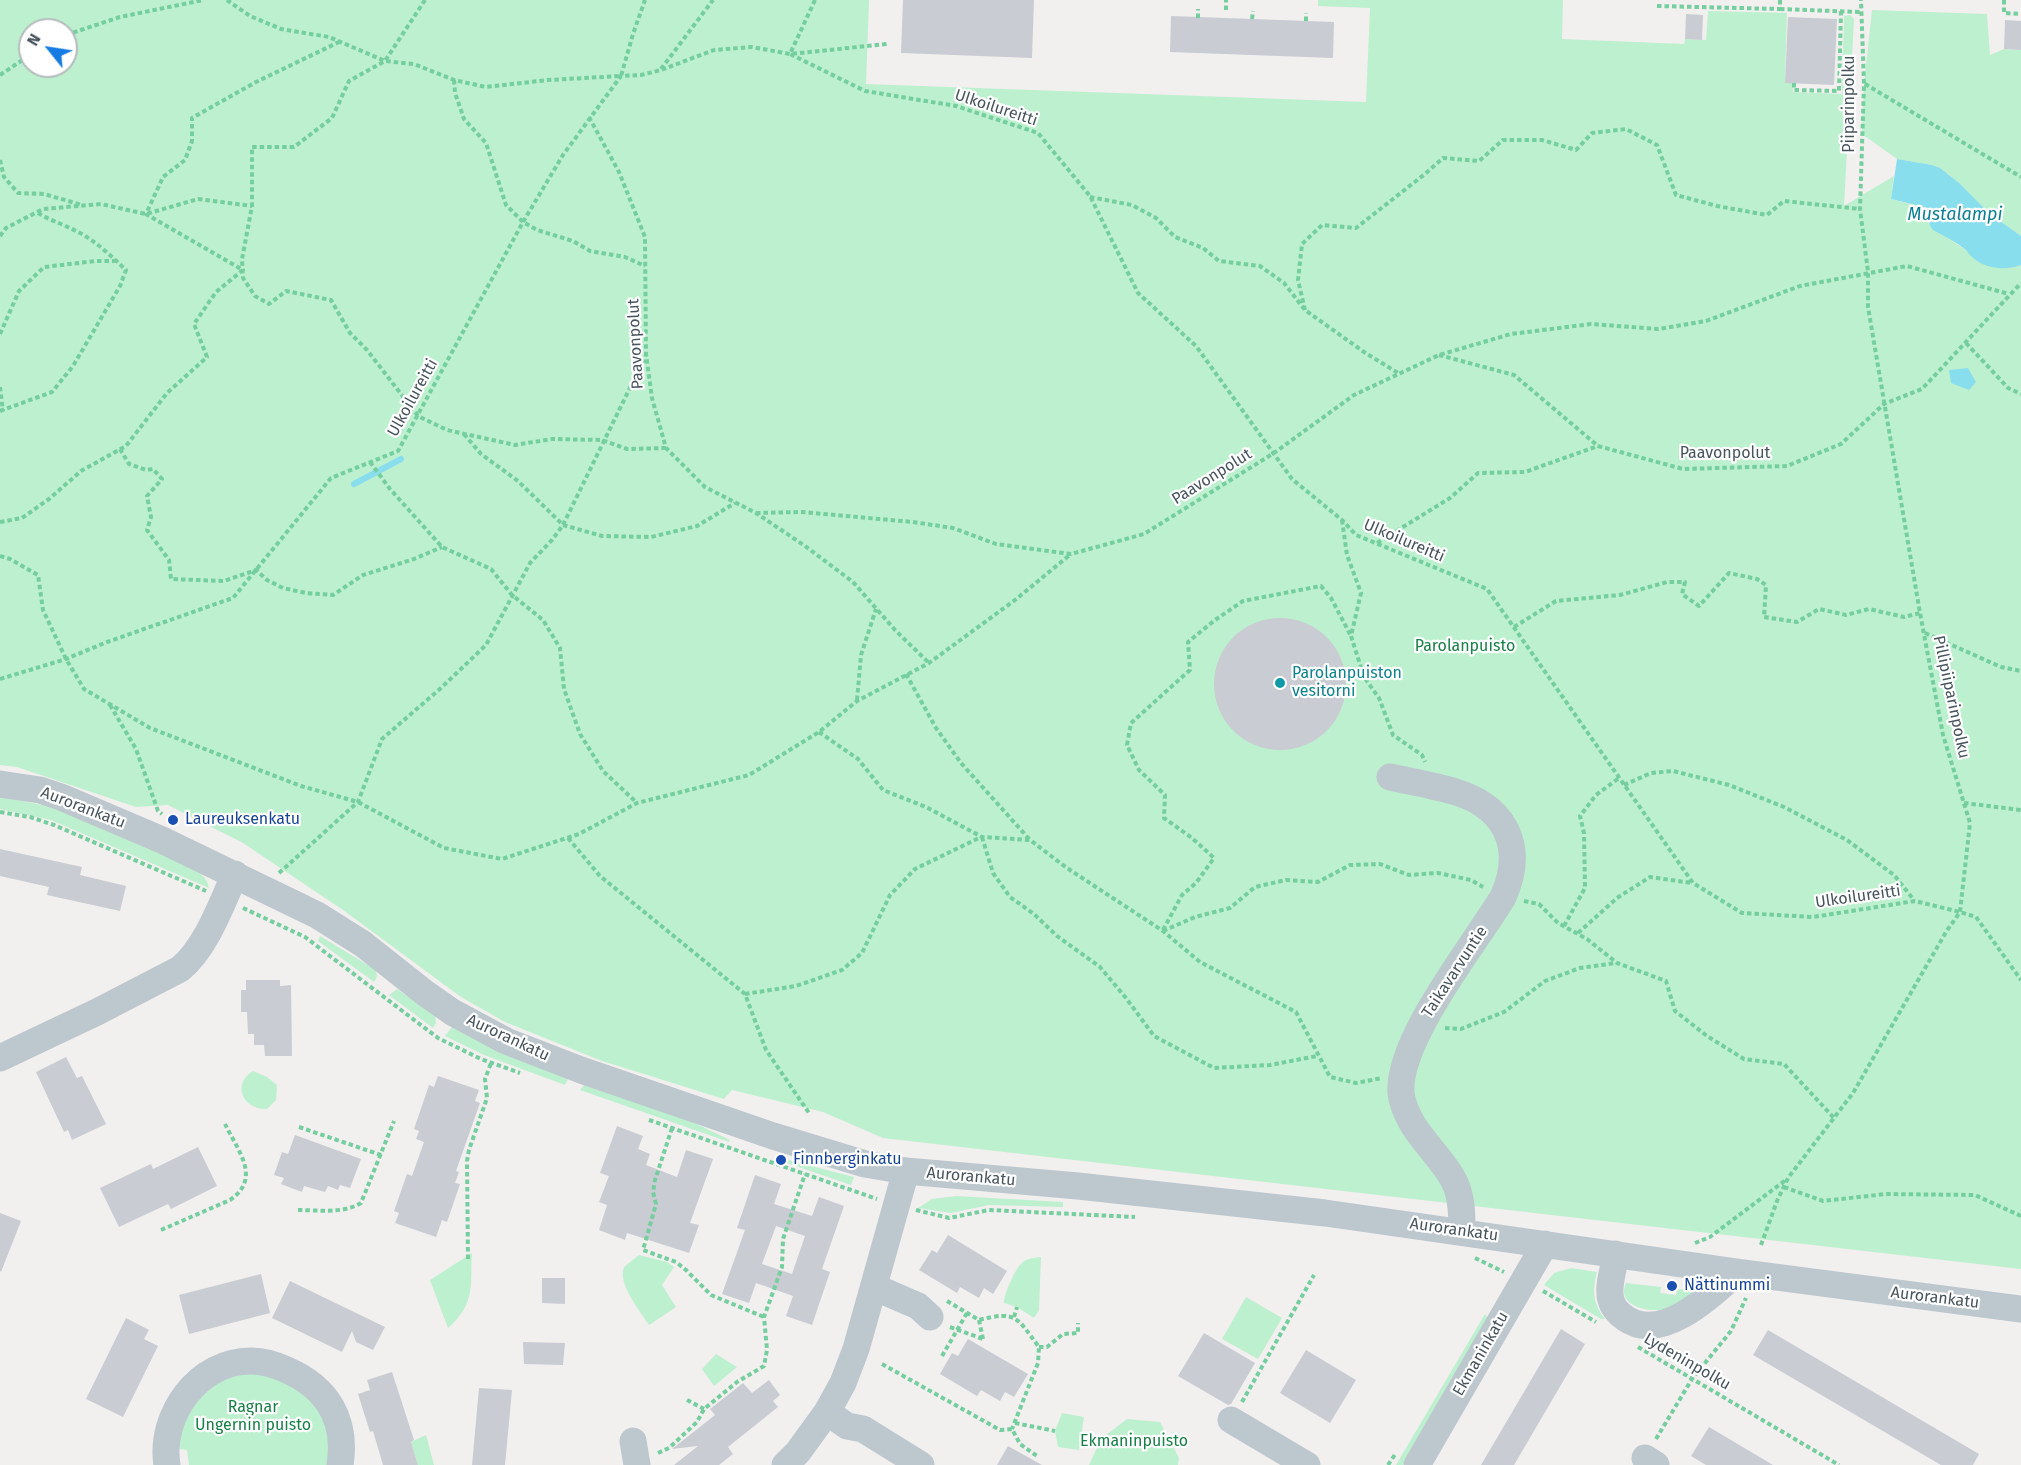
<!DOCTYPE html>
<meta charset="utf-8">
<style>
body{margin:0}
#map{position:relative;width:2021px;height:1465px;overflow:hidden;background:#f2efef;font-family:"Fira Sans",sans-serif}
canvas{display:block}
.north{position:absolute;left:18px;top:18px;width:60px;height:60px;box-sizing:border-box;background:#fff;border:2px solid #b5bbbe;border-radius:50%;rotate:300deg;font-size:16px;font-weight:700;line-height:24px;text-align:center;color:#47545d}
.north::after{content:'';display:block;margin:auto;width:21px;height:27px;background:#167ce4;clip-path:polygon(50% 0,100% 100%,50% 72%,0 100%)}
</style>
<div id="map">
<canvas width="2021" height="1465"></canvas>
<div class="north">N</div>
</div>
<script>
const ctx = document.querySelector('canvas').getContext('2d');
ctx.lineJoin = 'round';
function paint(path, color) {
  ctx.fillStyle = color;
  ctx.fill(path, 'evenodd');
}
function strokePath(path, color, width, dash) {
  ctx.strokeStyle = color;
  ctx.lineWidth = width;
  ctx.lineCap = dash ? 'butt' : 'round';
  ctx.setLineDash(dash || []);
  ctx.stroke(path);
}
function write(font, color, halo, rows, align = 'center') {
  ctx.font = font + ' "Fira Sans",sans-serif';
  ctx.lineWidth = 4.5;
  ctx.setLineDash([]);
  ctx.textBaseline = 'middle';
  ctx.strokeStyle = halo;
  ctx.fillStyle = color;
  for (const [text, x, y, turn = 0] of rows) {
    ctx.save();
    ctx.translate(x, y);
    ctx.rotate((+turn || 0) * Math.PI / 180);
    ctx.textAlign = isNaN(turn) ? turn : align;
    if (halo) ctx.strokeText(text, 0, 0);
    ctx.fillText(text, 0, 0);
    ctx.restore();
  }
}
paint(new Path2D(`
 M 0,0 L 869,0 L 866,84 L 1366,102 L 1370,8 L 1318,6 L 1318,0 L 1563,0 L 1562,39 L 1684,44 L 1685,39 L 1706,40 L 1708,11 L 1787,13 L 1785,82 L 1793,83 L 1793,92 L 1842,94 L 1844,16 L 1850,15 L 1854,19 L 1844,206 L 1894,176 L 1891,199 L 1929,209 L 1931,213 L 1928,216 L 1930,226 L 1967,251 C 1978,266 2004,272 2021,265 L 2021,1269 L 883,1138 L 823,1112 L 732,1090 L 724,1099 L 602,1061 L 505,1022 L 461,997 L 343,910 L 243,843 L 168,805 L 136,807 L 17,767 L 0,765 ZM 30,30 L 66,30 L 66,66 L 30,66 Z
 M 1872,10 L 1987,14 L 1990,55 L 2004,49 L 2021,50 L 2021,236 L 1989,213 L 1948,174 L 1932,165 L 1897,159 L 1862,134 L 1864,84 Z
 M 0,797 L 54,807 L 187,865 C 197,871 207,876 209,888 L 51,820 L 0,809 Z
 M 320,936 L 376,970 L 377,977 L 374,982 L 318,941 Z
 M 397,989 L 435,1015 L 436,1023 L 433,1028 L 389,995 Z
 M 452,1027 L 491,1047 L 568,1079 L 565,1085 L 484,1055 L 445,1036 Z
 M 253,1071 L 267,1077 L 277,1085 L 276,1100 L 267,1109 C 243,1110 231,1084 253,1071 Z
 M 584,1085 L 682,1117 L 730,1140 L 729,1142 L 580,1090 Z
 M 788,1160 L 854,1177 L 851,1185 L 787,1163 Z
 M 956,1196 L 1063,1202 L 1063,1207 L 989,1205 L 951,1213 L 918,1208 L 932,1199 Z
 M 472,1253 C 470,1286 476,1303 448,1328 L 430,1280 Z
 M 639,1255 L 667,1262 L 674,1267 L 662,1285 L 676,1307 L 649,1325 C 640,1311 617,1283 624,1267 Z
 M 1041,1257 L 1039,1310 L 1034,1318 L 1017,1307 L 1004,1303 C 1003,1296 1016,1267 1022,1263 C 1027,1258 1034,1258 1041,1257 Z
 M 1571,1268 L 1597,1272 C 1592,1290 1593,1304 1605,1319 L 1601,1319 L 1544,1285 L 1554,1273 Z
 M 1626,1283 L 1661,1287 L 1660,1293 L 1676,1295 L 1677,1289 L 1699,1291 C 1689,1297 1679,1304 1669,1308 C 1652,1314 1615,1307 1626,1283 Z
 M 1246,1297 L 1282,1318 L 1258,1359 L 1222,1339 Z
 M 1485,1314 L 1489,1320 L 1403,1465 L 1396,1465 Z
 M 716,1354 L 737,1367 L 714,1386 L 702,1369 Z
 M 265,1370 L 323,1407 L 333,1465 L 189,1465 L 187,1450 L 180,1449 L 177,1426 L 215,1380 Z
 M 1062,1413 L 1084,1417 L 1079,1450 L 1058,1447 L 1055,1431 Z
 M 1127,1419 L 1160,1422 L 1179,1458 L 1178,1465 L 1089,1465 L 1101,1439 Z
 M 426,1435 L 434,1465 L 418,1465 L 411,1442 Z`), '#bdf0ce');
paint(new Path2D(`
 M 1897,159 L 1932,165 L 1940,168 L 1959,183 L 1989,213 L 2021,236 L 2021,265 C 2005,271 1985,269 1972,257 C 1969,255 1968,252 1966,250 C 1956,242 1944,236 1933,230 L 1930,226 L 1928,215 L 1931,212 L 1928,208 L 1891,199 Z
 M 1968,368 L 1976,382 L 1969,390 L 1951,383 L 1949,370 Z`), '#89deed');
strokePath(new Path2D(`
 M 354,484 L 401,459`), '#89deed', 6);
paint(new Path2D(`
 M 903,0 L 1034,0 L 1032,58 L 901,53 Z
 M 1686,14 L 1703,15 L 1702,40 L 1685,39 Z
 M 1171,16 L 1334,22 L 1333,58 L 1170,52 Z
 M 1788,17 L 1837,19 L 1834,85 L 1785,83 Z
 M 2005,20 L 2021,21 L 2021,50 L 2004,49 Z
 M1214 684a66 66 0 1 1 132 0a66 66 0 1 1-132 0Z
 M 0,849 L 82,867 L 80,875 L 126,886 L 120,911 L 47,895 L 49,887 L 0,876 Z
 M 246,980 L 280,980 L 280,986 L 291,985 L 292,1056 L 265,1056 L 264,1045 L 254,1045 L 254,1034 L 248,1034 L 247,1012 L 241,1012 L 241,990 L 246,990 Z
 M 66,1057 L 77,1078 L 82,1076 L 106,1124 L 72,1140 L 68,1130 L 64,1132 L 36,1072 Z
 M 438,1076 L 479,1090 L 475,1101 L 480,1103 L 456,1171 L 459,1172 L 455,1183 L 460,1184 L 447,1222 L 442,1220 L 436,1237 L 395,1223 L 399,1213 L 394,1211 L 407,1174 L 412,1176 L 424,1142 L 416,1139 L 419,1131 L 414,1129 L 429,1085 L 434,1087 Z
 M 617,1126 L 643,1136 L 638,1149 L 650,1154 L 646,1165 L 677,1177 L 686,1150 L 713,1159 L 690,1223 L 699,1225 L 689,1253 L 627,1233 L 625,1240 L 599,1230 L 607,1205 L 599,1202 L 609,1176 L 600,1173 Z
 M 295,1135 L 361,1159 L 350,1188 L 340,1185 L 338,1190 L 328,1186 L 325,1192 L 304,1186 L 302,1192 L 281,1184 L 284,1178 L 274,1175 L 282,1152 L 288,1154 Z
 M 198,1147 L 217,1186 L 171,1209 L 168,1204 L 119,1227 L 100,1188 L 151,1164 L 153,1169 Z
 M 755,1175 L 781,1184 L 774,1204 L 812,1216 L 819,1197 L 844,1206 L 822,1269 L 830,1272 L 812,1325 L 786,1316 L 793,1296 L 756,1283 L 749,1303 L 722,1294 L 745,1230 L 737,1228 ZM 776,1226 L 805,1236 L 792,1274 L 762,1264 Z
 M 0,1213 L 21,1221 L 1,1272 L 0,1271 Z
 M 948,1235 L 1007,1271 L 993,1294 L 984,1288 L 979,1298 L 960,1287 L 957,1293 L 919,1270 L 932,1250 L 937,1253 Z
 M 261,1274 L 270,1313 L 189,1334 L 179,1295 Z
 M 542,1278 L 565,1278 L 565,1304 L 542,1303 Z
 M 290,1281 L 385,1327 L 373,1350 L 356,1342 L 352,1331 L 342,1352 L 272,1318 Z
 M 126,1318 L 149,1330 L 144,1339 L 158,1346 L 123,1417 L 86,1399 Z
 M 1561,1329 L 1585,1344 L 1514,1465 L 1481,1465 Z
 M 1768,1330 L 1979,1454 L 1973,1465 L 1941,1465 L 1753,1355 Z
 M 1204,1333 L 1255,1363 L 1231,1404 L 1228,1405 L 1178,1376 Z
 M 968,1339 L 1028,1374 L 1014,1397 L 1005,1392 L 1000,1401 L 981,1390 L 977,1396 L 940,1374 L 952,1353 L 958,1356 Z
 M 523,1342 L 565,1343 L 563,1365 L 524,1364 Z
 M 1306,1350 L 1356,1380 L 1330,1423 L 1280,1393 Z
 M 392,1372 L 414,1440 L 411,1442 L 418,1465 L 383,1465 L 373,1431 L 370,1432 L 358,1394 L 370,1390 L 367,1380 Z
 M 769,1380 L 780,1395 L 773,1401 L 778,1407 L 728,1447 L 733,1454 L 719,1465 L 674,1465 L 698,1446 L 672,1449 L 715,1415 L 710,1409 L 743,1383 L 752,1393 Z
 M 479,1388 L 512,1390 L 505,1465 L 472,1465 Z
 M 1709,1427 L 1773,1465 L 1706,1465 L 1691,1456 Z
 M 1008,1446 L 1042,1465 L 997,1465 Z`), '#c9ccd2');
strokePath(new Path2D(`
 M 227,0 L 250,16 L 281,29 L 329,37 L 385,61 L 414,64 L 454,80 L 486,87 L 548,80 L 621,76 L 633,34 L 645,0
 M 425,0 L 385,61 L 349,81 L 332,118 L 294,147 L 252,147 L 252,206 L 242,259 L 243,278 L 255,296 L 269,304 L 286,291 L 331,300 L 350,333 L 367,350 L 418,416 L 447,430 L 515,445 L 552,439 L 602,440 L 627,449 L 666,448
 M 815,0 L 790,54 L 865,91 L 956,106 L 1038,133 L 1090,196 L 1138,293 L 1196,346 L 1292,479 L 1342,520 L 1356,535 L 1487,589 L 1693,883 L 1742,913 L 1813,917 L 1915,901 L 1960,912 L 1976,917 L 2021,980
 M 2004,0 L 2004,13 L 2021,14
 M 1657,6 L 1780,9 L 1780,0
 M 1780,9 L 1860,12
 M 1226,10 L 1226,0
 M 1198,18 L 1198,9
 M 1252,19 L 1253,11
 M 1306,21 L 1306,13
 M 66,35 L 120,17 L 203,0
 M 661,69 L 713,0
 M 0,75 L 30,55
 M 454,80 L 455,93 L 464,119 L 486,143 L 506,205 L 523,222 L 537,230 L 573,241 L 590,251 L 625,257 L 645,266
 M 1794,83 L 1794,90 L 1839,91 L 1841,11
 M 1865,84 L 2021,177
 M 589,117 L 619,172 L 645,237 L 646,354 L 652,398 L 666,448 L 705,487 L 756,513 L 805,546 L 853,582 L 895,630 L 929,663
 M 0,160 L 4,177 L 18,193 L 44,194 L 82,205
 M 1090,197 L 1132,205 L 1156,218 L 1175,237 L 1203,248 L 1219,261 L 1260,266 L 1284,283 L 1305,310 L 1364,352 L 1398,373
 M 0,236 L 6,228 L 43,209 L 101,204 L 146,214 L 198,199 L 252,206
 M 1305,310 L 1298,280 L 1302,244 L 1322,225 L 1356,228 L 1425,174 L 1443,158 L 1479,161 L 1503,140 L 1542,140 L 1576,150 L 1592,133 L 1626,129 L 1657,145 L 1676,195 L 1717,206 L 1767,215 L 1784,201 L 1860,209
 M 0,334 L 19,291 L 44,267 L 96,261 L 115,261
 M 1966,343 L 2008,388 L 2021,394
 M 1439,355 L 1514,375 L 1598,446 L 1683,469 L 1787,466 L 1841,444 L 1884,404 L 1922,389 L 2021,283
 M 0,387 L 3,411
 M 0,411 L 52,392 L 73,366 L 120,286 L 126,270 C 111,256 95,240 76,231 C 63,224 49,220 36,212
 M 464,434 L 481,454 L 518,481 L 563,525 L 602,536 L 651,537 L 697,526 L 735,503
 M 120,449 L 129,464 L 146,470 L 153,469 L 162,479 L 147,496 L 151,517 L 147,530 L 169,560 L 171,579 L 224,581 L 256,570 L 267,580 L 283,588 L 306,593 L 333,595 L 363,575 L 414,559 L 442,547
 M 370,462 L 390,489 L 442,547 L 491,569 L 512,595 L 543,620 L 560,648 L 564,689 L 580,734 L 603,771 L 637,803
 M 756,513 L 802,512 L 913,522 L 953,528 L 996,544 L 1071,554 L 1144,534 L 1274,453 L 1354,395 L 1439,355 L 1511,334 L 1591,324 L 1658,329 L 1706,321 L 1800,286 L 1907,266 L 2009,294
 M 1342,520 L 1347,555 L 1361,593 L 1351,636 L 1364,677 L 1379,698 L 1393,735 L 1422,755 L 1425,762
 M 0,522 L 22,518 L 49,499 L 81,471 L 126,446 L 167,393 L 207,357 L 194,324 L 216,292 L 243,270 L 146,214 L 163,177 L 185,160 L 192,141 L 192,118 L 256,82 L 339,42
 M 1377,543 L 1450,498 L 1478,473 L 1525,472 L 1598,446
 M 0,556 L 10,559 L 38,575 L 43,610 L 66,659 L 84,689 L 150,728 L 301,786 L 358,802 L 444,848 L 502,859 L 579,834 L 637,803 L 749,775 L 819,732 L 857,701 L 929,663 L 1015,600 L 1071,554
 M 1514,627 L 1556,601 L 1620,595 L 1667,582 L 1685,582 L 1682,594 L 1699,606 L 1729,573 L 1757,579 L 1766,585 L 1764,617 L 1797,622 L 1819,609 L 1846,615 L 1869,609 L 1904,617 L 1920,613
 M 1925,633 L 2001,667 L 2021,671
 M 906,674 L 936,728 L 961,763 L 1030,840
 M 0,679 L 66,659 L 107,642 L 233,598 L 331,478 L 398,451 L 523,222 L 563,155 L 621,76 L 641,75 L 661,70 L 714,50 L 752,47 L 790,54 L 887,44
 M 857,700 L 861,655 L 876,609
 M 110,705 L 136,749 L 158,811 L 162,814
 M 819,732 L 858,759 L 883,790 L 926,807 L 982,837 L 1030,840 L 1067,868 L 1163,931 L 1200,962 L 1296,1012 L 1330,1077 L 1356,1083 L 1382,1078
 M 1624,785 L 1651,773 L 1673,771 L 1729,785 L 1784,807 L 1847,840 L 1894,875 L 1914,900
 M 1964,803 L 2021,810
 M 0,812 L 30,817 L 54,825 L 206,891
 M 982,837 L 993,873 L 1010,897 L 1034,914 L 1057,936 L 1100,967 L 1126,998 L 1154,1036 L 1214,1068 L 1270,1065 L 1317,1056
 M 568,838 L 600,876 L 745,994 L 766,1050 L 809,1113
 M 279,873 L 358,802 L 382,739 L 441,688 L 486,645 L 530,563 L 552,540 L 563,525 L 646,355
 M 1524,901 L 1539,904 L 1558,923 L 1587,939 L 1617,963 L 1666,981 L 1675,1011 L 1707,1036 L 1744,1059 L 1784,1064 L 1834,1118
 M 243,908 L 305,937 L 438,1038 L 481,1059 L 520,1073
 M 1564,926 L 1585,888 L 1584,833 L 1580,816 L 1596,795 L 1619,778
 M 1163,930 L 1182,895 L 1196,883 L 1214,858 L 1192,838 L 1164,818 L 1165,795 L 1139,770 L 1127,745 L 1131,723 L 1190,670 L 1188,642 L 1215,620 L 1243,601 L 1321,586 L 1331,598 L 1351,636
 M 1163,931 L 1195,917 L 1230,908 L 1255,887 L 1286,880 L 1318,882 L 1350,865 L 1380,864 L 1409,875 L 1438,873 L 1471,880 L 1483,887
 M 1578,933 L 1617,898 L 1650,877 L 1692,883
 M 745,994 L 796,986 L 842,970 L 862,953 L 890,895 L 915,869 L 981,837
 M 1445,1028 L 1461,1029 L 1504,1012 L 1545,981 L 1580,968 L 1616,963
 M 649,1120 L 877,1199
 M 299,1127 L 381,1155
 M 672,1128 L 655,1180 L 653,1192 L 656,1204 L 643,1250 L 676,1262 L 686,1270 L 711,1295 L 764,1317
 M 1784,1187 L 1823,1201 L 1886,1194 L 1975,1195 L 2021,1216
 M 298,1210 C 318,1210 343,1214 361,1203 L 394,1121
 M 916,1210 L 949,1218 L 989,1210 L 1135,1217
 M 161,1230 L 230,1200 C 262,1178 238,1151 225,1124
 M 1695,1243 L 1710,1237 L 1787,1179
 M 1761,1245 L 1777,1201 L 1788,1178 L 1853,1093 L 1946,932 L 1960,912 L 1970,823 L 1943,735 L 1920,613 L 1868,307 L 1868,272 L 1860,209 L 1864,84 L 1861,0
 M 1475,1258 L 1504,1272
 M 468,1259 L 467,1161 L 469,1150 L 487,1098 L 485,1079 L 491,1063
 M 1543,1291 L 1596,1322
 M 947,1301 L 979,1320 C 1017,1310 1017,1318 1039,1347 L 1038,1363 L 1012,1429
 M 1014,1317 L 1017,1307
 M 979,1320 L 983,1339
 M 950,1327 L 983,1339
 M 1039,1347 L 1047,1347 L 1063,1334 L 1078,1333 L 1078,1323
 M 1638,1347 L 1839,1465
 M 942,1356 L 967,1313
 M 882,1364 L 1000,1430 L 1012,1429 L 1020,1444 L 1037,1456
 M 687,1400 L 704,1409
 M 1242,1402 L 1314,1275
 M 1015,1423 L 1055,1431
 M 1656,1439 L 1692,1379 L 1731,1331 L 1746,1298
 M 658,1453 L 669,1448 L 697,1422 L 704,1409 L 737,1382 L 764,1366 L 767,1350 L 764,1317 L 782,1267 L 783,1239 L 805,1174
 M 1388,1465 L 1396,1453`), '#74ce9d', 4, [4.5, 3]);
strokePath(new Path2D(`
 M 1390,777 C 1413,782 1437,786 1459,793 C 1509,810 1524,851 1503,897 C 1475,944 1397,1040 1401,1093 C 1402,1104 1407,1114 1412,1123 C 1424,1144 1452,1169 1458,1191 C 1462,1204 1462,1218 1462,1231
 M 0,784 L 40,790 L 61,797 L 162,840 L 317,915 L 363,944 L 425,993 L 452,1012 L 506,1041 L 581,1070 L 773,1136 L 865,1164 L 906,1171 L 1078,1186 L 1325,1213 L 1737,1272 L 2021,1309
 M 0,1058 L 97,1012 L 180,969 C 206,948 221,905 235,874
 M 1616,1254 C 1614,1268 1607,1287 1611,1300 C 1613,1308 1619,1314 1625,1318 C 1661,1344 1712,1295 1737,1272
 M 874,1287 L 918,1306 L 930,1317
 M 827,1412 L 847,1426 L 863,1429 L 921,1465
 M 1231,1420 L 1307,1465
 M 633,1441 L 637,1465
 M 1645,1458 L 1656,1465
 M 167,1465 C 159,1416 198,1360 252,1361 C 263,1361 276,1365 287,1370 C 328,1388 347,1420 340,1465
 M 785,1465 L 798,1452 L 827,1412 L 843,1383 L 856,1349 L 906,1171
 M 1417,1465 L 1545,1244`), '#bdc7ce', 27);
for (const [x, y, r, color] of [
 [1280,683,6,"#0f9aa8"],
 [173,820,6,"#1a4fb4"],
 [781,1160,6,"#1a4fb4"],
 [1672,1286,6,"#1a4fb4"]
]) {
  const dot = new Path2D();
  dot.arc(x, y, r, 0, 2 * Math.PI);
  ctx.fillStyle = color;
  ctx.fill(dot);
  strokePath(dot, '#fff', 2);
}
write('16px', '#47545d', '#fff', [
 ["Piiparinpolku",1850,104,-90],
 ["Ulkoilureitti",996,108,18],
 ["Paavonpolut",636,344,-93],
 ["Ulkoilureitti",413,398,-61],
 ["Paavonpolut",1725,454],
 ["Paavonpolut",1212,477,-32],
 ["Ulkoilureitti",1404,541,23],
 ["Pillipiiparinpolku",1951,697,78],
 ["Aurorankatu",83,808,21],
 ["Ulkoilureitti",1858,897,-8],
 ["Taikavarvuntie",1455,972,-57],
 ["Aurorankatu",508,1038,25],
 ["Aurorankatu",971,1177,5],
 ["Aurorankatu",1454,1230,8],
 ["Aurorankatu",1935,1298,7],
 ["Ekmaninkatu",1481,1354,-60],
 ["Lydeninpolku",1687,1362,30]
]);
write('16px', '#168045', '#fff', [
 ["Parolanpuisto",1465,647],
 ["Ragnar",253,1408],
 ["Ungernin puisto",253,1426],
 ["Ekmaninpuisto",1134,1442]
]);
write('16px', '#0d838f', '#fff', [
 ["Parolanpuiston",1292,674],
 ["vesitorni",1292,692]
], 'left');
write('16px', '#164399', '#fff', [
 ["Laureuksenkatu",185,820],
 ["Finnberginkatu",793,1160],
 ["Nättinummi",1684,1286]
], 'left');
write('italic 18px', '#0b8095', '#fff', [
 ["Mustalampi",1955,215]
]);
</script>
